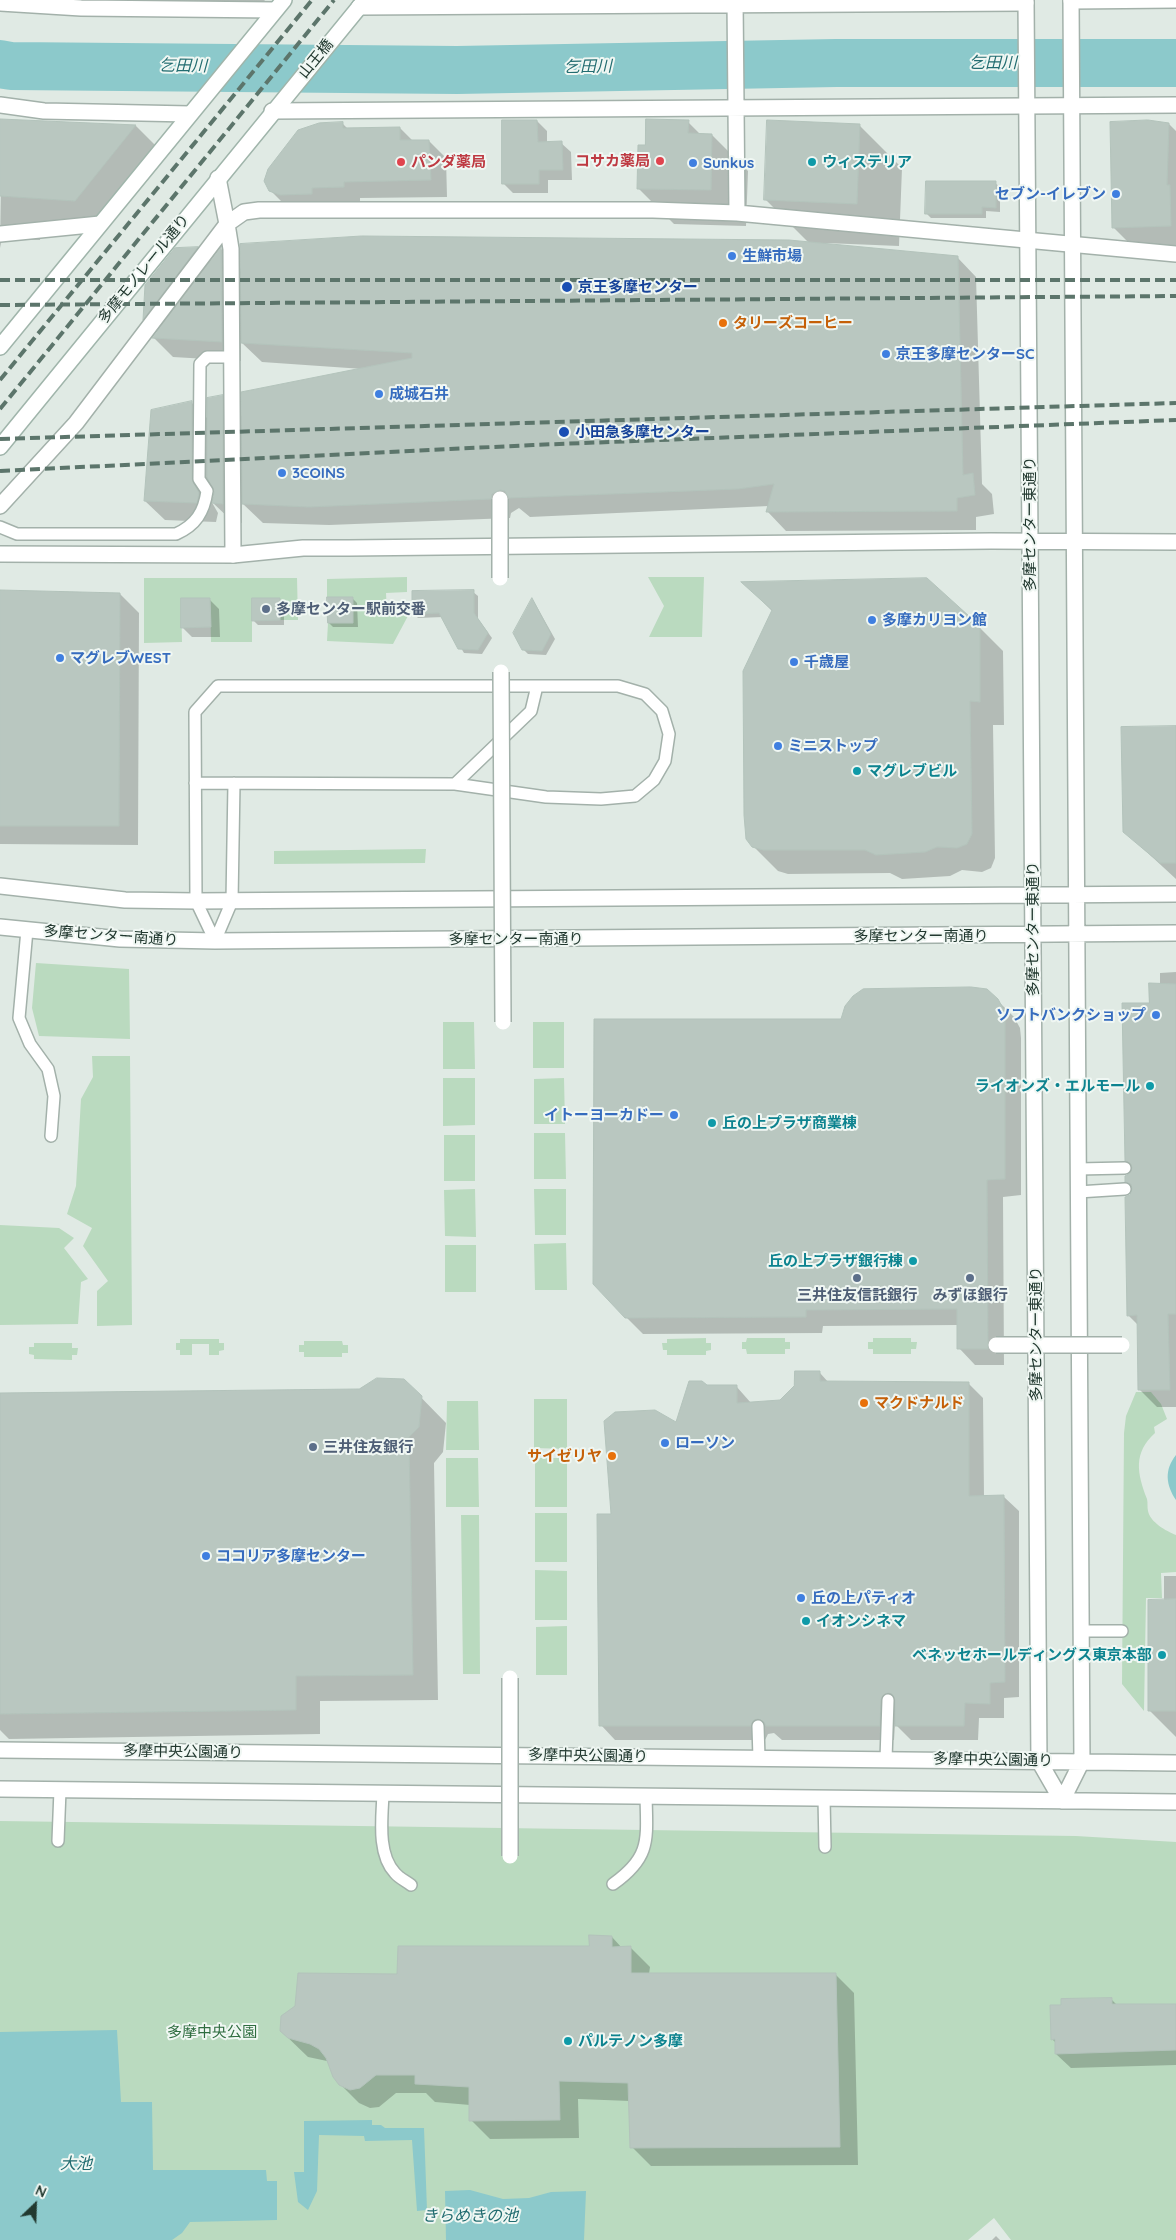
<!DOCTYPE html>
<meta charset="utf-8">
<style>
body{margin:0}
#map{position:relative;width:1176px;height:2240px;overflow:hidden;background:#e0eae4;font-family:Quicksand,sans-serif}
canvas{display:block}
.north{position:absolute;left:10px;top:2180px;width:50px;height:50px;-webkit-text-stroke:4px #f0f7f3;paint-order:stroke;rotate:24deg;font-size:14px;font-weight:700;line-height:20px;text-align:center;color:#223930}
.north::after{content:'';display:block;margin:auto;width:18px;height:22px;background:#223930;clip-path:polygon(50% 0,100% 100%,50% 72%,0 100%)}
</style>
<div id="map">
<canvas width="1176" height="2240"></canvas>
<div class="north">N</div>
</div>
<script>
const ctx = document.querySelector('canvas').getContext('2d');
ctx.lineJoin = 'round';
function paint(path, color) {
  ctx.fillStyle = color;
  ctx.fill(path, 'evenodd');
}
function strokePath(path, color, width, dash) {
  ctx.strokeStyle = color;
  ctx.lineWidth = width;
  ctx.lineCap = dash ? 'butt' : 'round';
  ctx.setLineDash(dash || []);
  ctx.stroke(path);
}
function write(font, color, halo, rows, align = 'center') {
  ctx.font = font + ' Quicksand,"Noto Sans JP",sans-serif';
  ctx.lineWidth = 4;
  ctx.setLineDash([]);
  ctx.textBaseline = 'middle';
  ctx.strokeStyle = halo;
  ctx.fillStyle = color;
  for (const [text, x, y, turn = 0] of rows) {
    ctx.save();
    ctx.translate(x, y);
    ctx.rotate((+turn || 0) * Math.PI / 180);
    ctx.textAlign = isNaN(turn) ? turn : align;
    if (halo) ctx.strokeText(text, 0, 0);
    ctx.fillText(text, 0, 0);
    ctx.restore();
  }
}
paint(new Path2D(`
 M 407,577 L 407,592 L 386,593 L 387,614 L 409,614 L 393,644 L 327,641 L 328,623 L 353,623 L 353,597 L 327,597 L 327,579 Z
 M 648,577 L 704,577 L 702,637 L 649,637 L 664,606 Z
 M 144,578 L 297,578 L 298,620 L 280,620 L 279,598 L 252,598 L 252,642 L 211,642 L 210,598 L 181,599 L 182,642 L 144,643 Z
 M 426,849 L 425,863 L 274,864 L 274,851 Z
 M 36,963 L 129,969 L 130,1039 L 39,1036 L 32,1008 Z
 M 443,1022 L 474,1022 L 475,1069 L 443,1069 Z
 M 533,1022 L 564,1022 L 564,1068 L 533,1068 Z
 M 92,1056 L 130,1056 L 132,1325 L 97,1326 L 97,1291 L 108,1281 L 83,1246 L 92,1228 L 67,1214 L 76,1186 L 81,1099 L 93,1077 Z
 M 443,1078 L 475,1078 L 475,1125 L 443,1126 Z
 M 564,1078 L 565,1124 L 534,1124 L 534,1079 Z
 M 534,1133 L 565,1133 L 566,1179 L 534,1179 Z
 M 444,1135 L 475,1135 L 475,1181 L 444,1181 Z
 M 475,1189 L 476,1237 L 445,1236 L 444,1190 Z
 M 534,1189 L 566,1189 L 566,1235 L 535,1235 Z
 M 0,1225 L 59,1228 L 74,1238 L 64,1248 L 88,1279 L 81,1282 L 78,1324 L 0,1325 Z
 M 566,1243 L 567,1290 L 535,1290 L 534,1244 Z
 M 445,1245 L 476,1245 L 476,1292 L 445,1292 Z
 M 706,1338 L 706,1343 L 711,1343 L 711,1350 L 706,1351 L 706,1355 L 667,1355 L 667,1350 L 663,1350 L 662,1343 L 667,1343 L 667,1339 Z
 M 747,1338 L 785,1338 L 785,1342 L 790,1342 L 790,1349 L 785,1349 L 785,1354 L 747,1354 L 746,1349 L 742,1349 L 742,1342 L 746,1342 Z
 M 873,1338 L 911,1338 L 911,1342 L 917,1342 L 916,1349 L 911,1349 L 911,1354 L 873,1354 L 873,1349 L 868,1349 L 868,1342 L 873,1342 Z
 M 180,1339 L 219,1339 L 219,1343 L 224,1343 L 224,1350 L 219,1351 L 219,1355 L 209,1355 L 209,1344 L 192,1344 L 192,1355 L 180,1355 L 180,1350 L 176,1350 L 176,1343 L 180,1343 Z
 M 304,1341 L 342,1341 L 343,1345 L 348,1345 L 348,1353 L 342,1353 L 342,1357 L 304,1357 L 304,1352 L 299,1352 L 299,1345 L 304,1345 Z
 M 34,1343 L 72,1343 L 72,1348 L 78,1348 L 77,1355 L 72,1355 L 72,1360 L 34,1359 L 34,1355 L 29,1354 L 29,1347 L 34,1347 Z
 M 1136,1392 L 1151,1392 L 1161,1404 L 1167,1419 L 1154,1427 L 1155,1433 C 1133,1453 1137,1473 1147,1499 C 1148,1503 1147,1507 1148,1511 C 1150,1522 1166,1531 1176,1535 L 1176,1572 L 1161,1573 L 1162,1598 L 1146,1598 L 1144,1711 L 1122,1684 L 1124,1433 L 1126,1416 Z
 M 534,1399 L 567,1399 L 567,1449 L 534,1448 Z
 M 447,1401 L 478,1401 L 479,1450 L 446,1450 Z
 M 446,1458 L 478,1458 L 479,1507 L 446,1507 Z
 M 535,1458 L 567,1458 L 567,1507 L 535,1507 Z
 M 535,1513 L 567,1513 L 567,1562 L 535,1562 Z
 M 461,1515 L 479,1515 L 480,1674 L 463,1674 Z
 M 535,1570 L 567,1571 L 567,1620 L 535,1620 Z
 M 567,1626 L 567,1675 L 536,1675 L 536,1627 Z
 M 0,1821 L 1076,1836 L 1176,1842 L 1176,2240 L 1011,2240 L 994,2218 L 968,2240 L 0,2240 Z`), '#badabf');
paint(new Path2D(`
 M 1176,1455 L 1176,1500 C 1166,1485 1164,1470 1176,1455 Z
 M 117,2030 L 121,2102 L 152,2102 L 153,2170 L 266,2170 L 267,2181 L 277,2181 L 277,2220 L 190,2222 L 182,2233 L 172,2240 L 0,2240 L 0,2032 Z
 M 372,2120 L 372,2125 L 381,2125 L 385,2128 L 424,2128 L 427,2210 L 417,2211 L 412,2140 L 365,2141 L 364,2136 L 319,2135 L 317,2191 L 308,2210 L 298,2202 L 294,2172 L 304,2172 L 304,2121 Z
 M 470,2190 L 503,2199 L 529,2198 L 551,2192 L 586,2191 L 584,2240 L 446,2240 L 445,2191 Z`), '#8cc9cb');
paint(new Path2D(`
 M 157,0 L 265,0 L 258,9 L 166,8 Z
 M 2,120 L 136,126 L 163,153 L 103,228 L 43,224 L 40,240 L 2,239 L 0,248 Z
 M 537,121 L 547,131 L 547,143 L 561,143 L 571,152 L 572,180 L 548,180 L 548,193 L 513,193 L 504,184 Z
 M 688,122 L 701,135 L 712,135 L 748,171 L 746,226 L 674,224 L 638,188 L 646,147 Z
 M 343,124 L 348,129 L 400,128 L 413,141 L 429,141 L 446,158 L 447,197 L 360,198 L 360,204 L 288,208 L 270,190 Z
 M 1169,124 L 1176,131 L 1176,248 L 1135,249 L 1113,227 Z
 M 859,125 L 902,168 L 899,246 L 826,243 L 826,245 L 957,257 L 976,277 L 982,484 L 992,494 L 994,514 L 976,517 L 976,530 L 786,531 L 767,511 L 769,506 L 530,517 L 519,508 L 511,513 L 510,518 L 329,525 L 263,523 L 242,503 L 242,523 L 233,522 L 213,503 L 216,491 L 211,482 L 210,499 L 218,513 L 216,522 L 165,520 L 145,501 L 192,403 L 208,419 L 222,397 L 243,417 L 363,369 L 262,362 L 241,342 L 241,361 L 173,357 L 154,338 L 158,333 L 144,319 L 146,285 L 175,249 L 198,248 L 212,262 L 221,249 L 241,269 L 810,244 L 765,199 Z
 M 995,183 L 1000,187 L 1000,212 L 986,211 L 986,218 L 931,218 L 926,213 Z
 M 744,583 L 979,627 L 1003,651 L 1004,725 L 993,725 L 995,858 L 991,868 L 982,872 L 962,870 L 950,876 L 902,879 L 890,873 L 788,874 L 778,871 L 753,846 L 773,612 Z
 M 0,592 L 120,594 L 139,613 L 138,845 L 0,844 Z
 M 473,592 L 478,596 L 478,619 L 492,638 L 482,654 L 464,653 L 443,617 L 418,618 L 414,614 Z
 M 209,599 L 219,609 L 220,637 L 192,637 L 183,628 Z
 M 279,599 L 284,604 L 284,625 L 258,625 L 253,620 Z
 M 353,599 L 357,603 L 358,627 L 333,627 L 329,623 Z
 M 533,600 L 555,639 L 546,655 L 528,654 L 523,649 Z
 M 1176,727 L 1176,879 L 1124,831 Z
 M 1176,972 L 1176,1407 L 1157,1407 L 1140,1390 L 1138,1325 L 1128,1315 L 1130,1196 L 1134,1189 L 1126,1181 L 1134,1168 L 1126,1160 L 1150,1004 L 1160,984 L 1160,973 Z
 M 997,1000 L 1014,1017 L 1020,1028 L 1021,1038 L 1021,1195 L 1003,1197 L 1004,1365 L 975,1365 L 959,1348 L 958,1325 L 823,1326 L 822,1333 L 643,1334 L 626,1317 L 842,1020 Z
 M 820,1373 L 829,1383 L 968,1383 L 983,1398 L 984,1497 L 1004,1497 L 1019,1511 L 1019,1697 L 1004,1698 L 1004,1718 L 979,1718 L 978,1740 L 911,1740 L 895,1724 L 894,1740 L 782,1740 L 774,1733 L 768,1734 L 765,1740 L 615,1740 L 601,1725 L 612,1515 L 677,1423 L 707,1386 L 736,1386 L 751,1403 L 780,1401 Z
 M 404,1380 L 446,1423 L 443,1452 L 434,1463 L 438,1700 L 320,1701 L 320,1734 L 9,1739 L 0,1730 L 0,1394 L 360,1390 Z
 M 1164,1576 L 1176,1576 L 1176,1737 L 1150,1711 L 1164,1601 Z
 M 612,1937 L 622,1948 L 631,1948 L 650,1967 L 649,1974 L 835,1974 L 854,1993 L 858,2165 L 651,2166 L 632,2147 L 630,2101 L 578,2099 L 579,2138 L 490,2139 L 471,2120 L 470,2105 L 435,2102 L 426,2093 L 396,2093 L 379,2107 L 370,2108 L 359,2103 L 340,2084 L 327,2061 L 308,2057 L 281,2031 L 399,1975 L 591,1947 Z
 M 1112,2000 L 1117,2005 L 1176,2005 L 1176,2065 L 1071,2068 L 1056,2054 L 1056,2043 L 1052,2039 Z
 M 996,2236 L 1000,2240 L 992,2240 Z`), '#0003');
strokePath(new Path2D(`
 M 0,64 L 11,66 L 457,70 L 836,63 L 1176,63`), '#8cc9cb', 48);
const building = new Path2D(`
 M 0,119 L 136,125 L 75,201 L 0,196 Z
 M 646,119 L 689,120 L 688,133 L 712,134 L 711,190 L 637,189 L 638,145 L 645,145 Z
 M 502,120 L 537,120 L 538,142 L 562,141 L 563,170 L 539,170 L 539,184 L 502,184 Z
 M 767,120 L 860,124 L 857,204 L 764,200 Z
 M 1148,120 L 1169,123 L 1167,185 L 1170,185 L 1171,226 L 1112,228 L 1110,122 Z
 M 343,122 L 343,128 L 400,127 L 400,140 L 429,140 L 431,180 L 344,182 L 344,187 L 312,188 L 312,194 L 280,195 L 269,191 L 264,181 L 268,169 L 298,130 L 319,123 Z
 M 926,181 L 996,181 L 996,208 L 982,207 L 982,214 L 925,214 Z
 M 362,236 L 789,240 L 958,256 L 963,475 L 973,473 L 975,495 L 957,498 L 957,511 L 766,512 L 774,484 L 738,489 L 509,498 L 505,491 L 500,490 L 492,494 L 491,499 L 309,507 L 242,504 L 241,392 L 412,358 L 412,353 L 241,343 L 240,244 Z
 M 198,247 L 143,320 L 145,285 L 175,248 Z
 M 221,247 L 222,342 L 152,338 Z
 M 223,395 L 223,504 L 212,503 L 214,492 L 207,477 L 207,398 Z
 M 192,401 L 192,479 L 199,493 L 197,503 L 144,501 L 151,410 Z
 M 927,578 L 980,626 L 980,702 L 970,701 L 972,834 L 967,844 L 957,848 L 937,847 L 925,852 L 876,855 L 865,850 L 763,850 L 752,847 L 746,839 L 744,815 L 743,671 L 772,610 L 741,582 Z
 M 0,590 L 120,593 L 119,826 L 0,826 Z
 M 474,590 L 474,613 L 488,633 L 478,650 L 458,649 L 439,613 L 412,614 L 412,591 Z
 M 327,597 L 353,597 L 353,623 L 328,623 Z
 M 181,598 L 210,598 L 211,627 L 181,628 Z
 M 252,598 L 280,598 L 280,620 L 252,621 Z
 M 532,598 L 551,634 L 542,651 L 522,650 L 513,633 Z
 M 1176,726 L 1176,863 L 1160,863 L 1123,832 L 1121,727 Z
 M 1149,983 L 1176,984 L 1176,1314 L 1168,1314 L 1170,1390 L 1138,1390 L 1137,1315 L 1127,1316 L 1125,1197 L 1130,1195 L 1132,1189 L 1131,1184 L 1125,1182 L 1125,1176 L 1129,1174 L 1132,1168 L 1131,1164 L 1125,1161 L 1122,1003 L 1149,1003 Z
 M 971,987 L 987,989 L 998,999 L 1004,1010 L 1005,1021 L 1005,1179 L 987,1180 L 988,1349 L 957,1349 L 957,1309 L 806,1310 L 806,1317 L 625,1318 L 593,1284 L 594,1019 L 841,1019 L 845,1006 L 853,996 L 863,989 Z
 M 795,1371 L 820,1371 L 820,1381 L 969,1382 L 969,1496 L 1004,1495 L 1005,1682 L 990,1683 L 990,1704 L 965,1703 L 964,1726 L 895,1726 L 895,1700 L 892,1694 L 888,1693 L 881,1699 L 880,1726 L 766,1726 L 764,1722 L 758,1719 L 754,1720 L 751,1726 L 599,1726 L 597,1514 L 611,1514 L 604,1421 L 615,1412 L 655,1410 L 676,1422 L 689,1381 L 702,1381 L 707,1385 L 737,1385 L 737,1403 L 780,1400 L 794,1386 Z
 M 377,1378 L 404,1379 L 422,1396 L 419,1427 L 409,1437 L 413,1675 L 296,1676 L 296,1710 L 0,1714 L 0,1393 L 359,1389 Z
 M 1176,1599 L 1176,1711 L 1148,1711 L 1148,1600 Z
 M 589,1935 L 612,1936 L 612,1947 L 631,1946 L 631,1973 L 836,1973 L 840,2147 L 630,2148 L 628,2083 L 559,2081 L 560,2120 L 469,2121 L 469,2087 L 415,2084 L 415,2075 L 376,2075 L 360,2088 L 350,2090 L 339,2085 L 333,2077 L 326,2058 L 319,2049 L 310,2044 L 288,2038 L 280,2031 L 281,2016 L 295,2006 L 298,1973 L 397,1974 L 398,1946 L 589,1946 Z
 M 1112,1998 L 1112,2004 L 1176,2004 L 1176,2050 L 1055,2054 L 1055,2039 L 1051,2040 L 1050,2005 L 1061,2005 L 1061,1999 Z`);
paint(building, '#b9c7c0');
strokePath(building, '#b3c3bb', 1);
const service = new Path2D(`
 M 0,527 L 17,534 L 176,534 C 196,525 204,512 207,491 L 199,479 L 200,364 L 207,357 L 232,357
 M 195,783 L 455,784 L 546,797 L 601,799 L 635,796 L 654,780 L 665,761 L 669,734 L 662,711 L 645,694 L 618,686 L 218,686 L 195,712 L 196,901 L 215,941
 M 455,784 L 531,711 L 537,686
 M 27,930 L 19,1018 L 30,1044 L 48,1069 L 54,1096 L 51,1136
 M 215,941 L 232,901 L 234,783
 M 1078,1169 L 1125,1168
 M 1078,1192 L 1125,1189
 M 1081,1631 L 1122,1631
 M 758,1726 L 759,1758
 M 886,1759 L 888,1700
 M 383,1794 C 382,1818 377,1854 395,1873 C 399,1878 406,1881 411,1885
 M 824,1798 L 825,1847
 M 58,1841 L 60,1790
 M 613,1884 C 651,1857 647,1840 646,1796`);
const minor = new Path2D(`
 M 735,0 L 737,213
 M 1071,1 L 1176,0
 M 0,3 L 81,8 L 275,10
 M 359,7 L 1026,3
 M 0,105 L 44,111 L 190,114
 M 272,111 L 1176,105
 M 0,234 L 100,224
 M 0,506 L 76,423 L 227,224 L 218,178
 M 0,554 L 233,555 L 231,249 L 227,224 L 244,212 L 259,210 L 653,210 L 737,213 L 1176,254`);
const tertiary = new Path2D(`
 M 1026,0 L 1039,1761 L 1062,1801
 M 233,555 L 303,548 L 349,548 L 991,541 L 1176,542
 M 0,886 L 125,900 L 196,901 L 1176,894
 M 0,927 L 120,939 L 215,941 L 1176,933
 M 0,1750 L 1176,1763
 M 0,1789 L 1176,1802
 M 1062,1801 L 1082,1761 L 1071,0`);
const secondary = new Path2D(`
 M 0,347 L 284,0
 M 0,447 L 365,0`);
strokePath(service, '#a3b1aa', 14);
strokePath(minor, '#a3b1aa', 18);
strokePath(tertiary, '#a3b1aa', 18);
strokePath(secondary, '#a0b5ab', 18);
strokePath(service, '#fff', 11);
strokePath(minor, '#fff', 15);
strokePath(tertiary, '#fff', 15);
strokePath(secondary, '#fff', 15);
strokePath(new Path2D(`
 M 0,280 L 1176,280
 M 0,305 L 1176,296
 M 0,380 L 312,0
 M 0,409 L 334,0
 M 0,439 L 1176,403
 M 0,471 L 533,445 L 1176,420`), '#5c756b', 4, [10, 5]);
const pedestrianBridge = new Path2D(`
 M 500,499 L 500,578
 M 501,672 L 503,1022
 M 996,1345 L 1122,1345
 M 510,1856 L 510,1678`);
strokePath(pedestrianBridge, '#a3b1aa', 18, []);
strokePath(pedestrianBridge, '#fff', 15);
for (const [x, y, r, color] of [
 [660,161,5,"#e0444e"],
 [401,162,5,"#e0444e"],
 [812,162,5,"#0f9aa8"],
 [693,163,5,"#3f7fe0"],
 [1116,194,5,"#3f7fe0"],
 [732,256,5,"#3f7fe0"],
 [567,287,6,"#1a4fb4"],
 [723,323,5,"#e8710a"],
 [886,354,5,"#3f7fe0"],
 [379,394,5,"#3f7fe0"],
 [564,432,6,"#1a4fb4"],
 [282,473,5,"#3f7fe0"],
 [266,609,5,"#5c6f8a"],
 [872,620,5,"#3f7fe0"],
 [60,658,5,"#3f7fe0"],
 [794,662,5,"#3f7fe0"],
 [778,746,5,"#3f7fe0"],
 [857,771,5,"#0f9aa8"],
 [1156,1015,5,"#3f7fe0"],
 [1150,1086,5,"#0f9aa8"],
 [674,1115,5,"#3f7fe0"],
 [712,1123,5,"#0f9aa8"],
 [913,1261,5,"#0f9aa8"],
 [857,1278,5,"#5c6f8a"],
 [970,1278,5,"#5c6f8a"],
 [864,1403,5,"#e8710a"],
 [665,1443,5,"#3f7fe0"],
 [313,1447,5,"#5c6f8a"],
 [612,1456,5,"#e8710a"],
 [206,1556,5,"#3f7fe0"],
 [801,1598,5,"#3f7fe0"],
 [806,1621,5,"#0f9aa8"],
 [1162,1655,5,"#0f9aa8"],
 [568,2041,5,"#0f9aa8"]
]) {
  const dot = new Path2D();
  dot.arc(x, y, r, 0, 2 * Math.PI);
  ctx.fillStyle = color;
  ctx.fill(dot);
  strokePath(dot, '#f0f7f3', 2);
}
write('15px', '#223930', '#f0f7f3', [
 ["山王橋",316,59,-51],
 ["多摩モノレール通り",144,269,-51],
 ["多摩センター東通り",1030,524,-90],
 ["多摩センター東通り",1033,929,-90],
 ["多摩センター南通り",111,936,4],
 ["多摩センター南通り",921,936],
 ["多摩センター南通り",516,939],
 ["多摩センター東通り",1036,1334,-90],
 ["多摩中央公園通り",183,1752,1],
 ["多摩中央公園通り",588,1756,1],
 ["多摩中央公園通り",993,1760,1]
]);
write('bold 15px', '#be3a42', '#f0f7f3', [
 ["コサカ薬局",650,161],
 ["パンダ薬局",411,162,"left"]
], 'right');
write('bold 15px', '#0d838f', '#f0f7f3', [
 ["ウィステリア",822,162],
 ["マグレブビル",867,771],
 ["ライオンズ・エルモール",1140,1086,"right"],
 ["丘の上プラザ商業棟",722,1123],
 ["丘の上プラザ銀行棟",903,1261,"right"],
 ["イオンシネマ",816,1621],
 ["ベネッセホールディングス東京本部",1152,1655,"right"],
 ["パルテノン多摩",578,2041]
], 'left');
write('bold 15px', '#366cbe', '#f0f7f3', [
 ["Sunkus",703,163],
 ["セブン-イレブン",1106,194,"right"],
 ["生鮮市場",742,256],
 ["京王多摩センターSC",896,354],
 ["成城石井",389,394],
 ["3COINS",292,473],
 ["多摩カリヨン館",882,620],
 ["マグレブWEST",70,658],
 ["千歳屋",804,662],
 ["ミニストップ",788,746],
 ["ソフトバンクショップ",1146,1015,"right"],
 ["イトーヨーカドー",664,1115,"right"],
 ["ローソン",675,1443],
 ["ココリア多摩センター",216,1556],
 ["丘の上パティオ",811,1598]
], 'left');
write('bold 15px', '#164399', '#f0f7f3', [
 ["京王多摩センター",578,287],
 ["小田急多摩センター",575,432]
], 'left');
write('bold 15px', '#c56008', '#f0f7f3', [
 ["タリーズコーヒー",733,323],
 ["マクドナルド",874,1403],
 ["サイゼリヤ",602,1456,"right"]
], 'left');
write('bold 15px', '#4e5e75', '#f0f7f3', [
 ["多摩センター駅前交番",276,609],
 ["三井住友信託銀行",857,1295,"center"],
 ["みずほ銀行",970,1295,"center"],
 ["三井住友銀行",323,1447]
], 'left');
write('15px', '#2f6d40', '#f0f7f3', [
 ["多摩中央公園",212,2032]
]);
write('italic 16px', '#216c70', '#f0f7f3', [
 ["乞田川",993,63],
 ["乞田川",183,66,1],
 ["乞田川",588,67,-1],
 ["大池",76,2164],
 ["きらめきの池",470,2216]
]);
</script>
